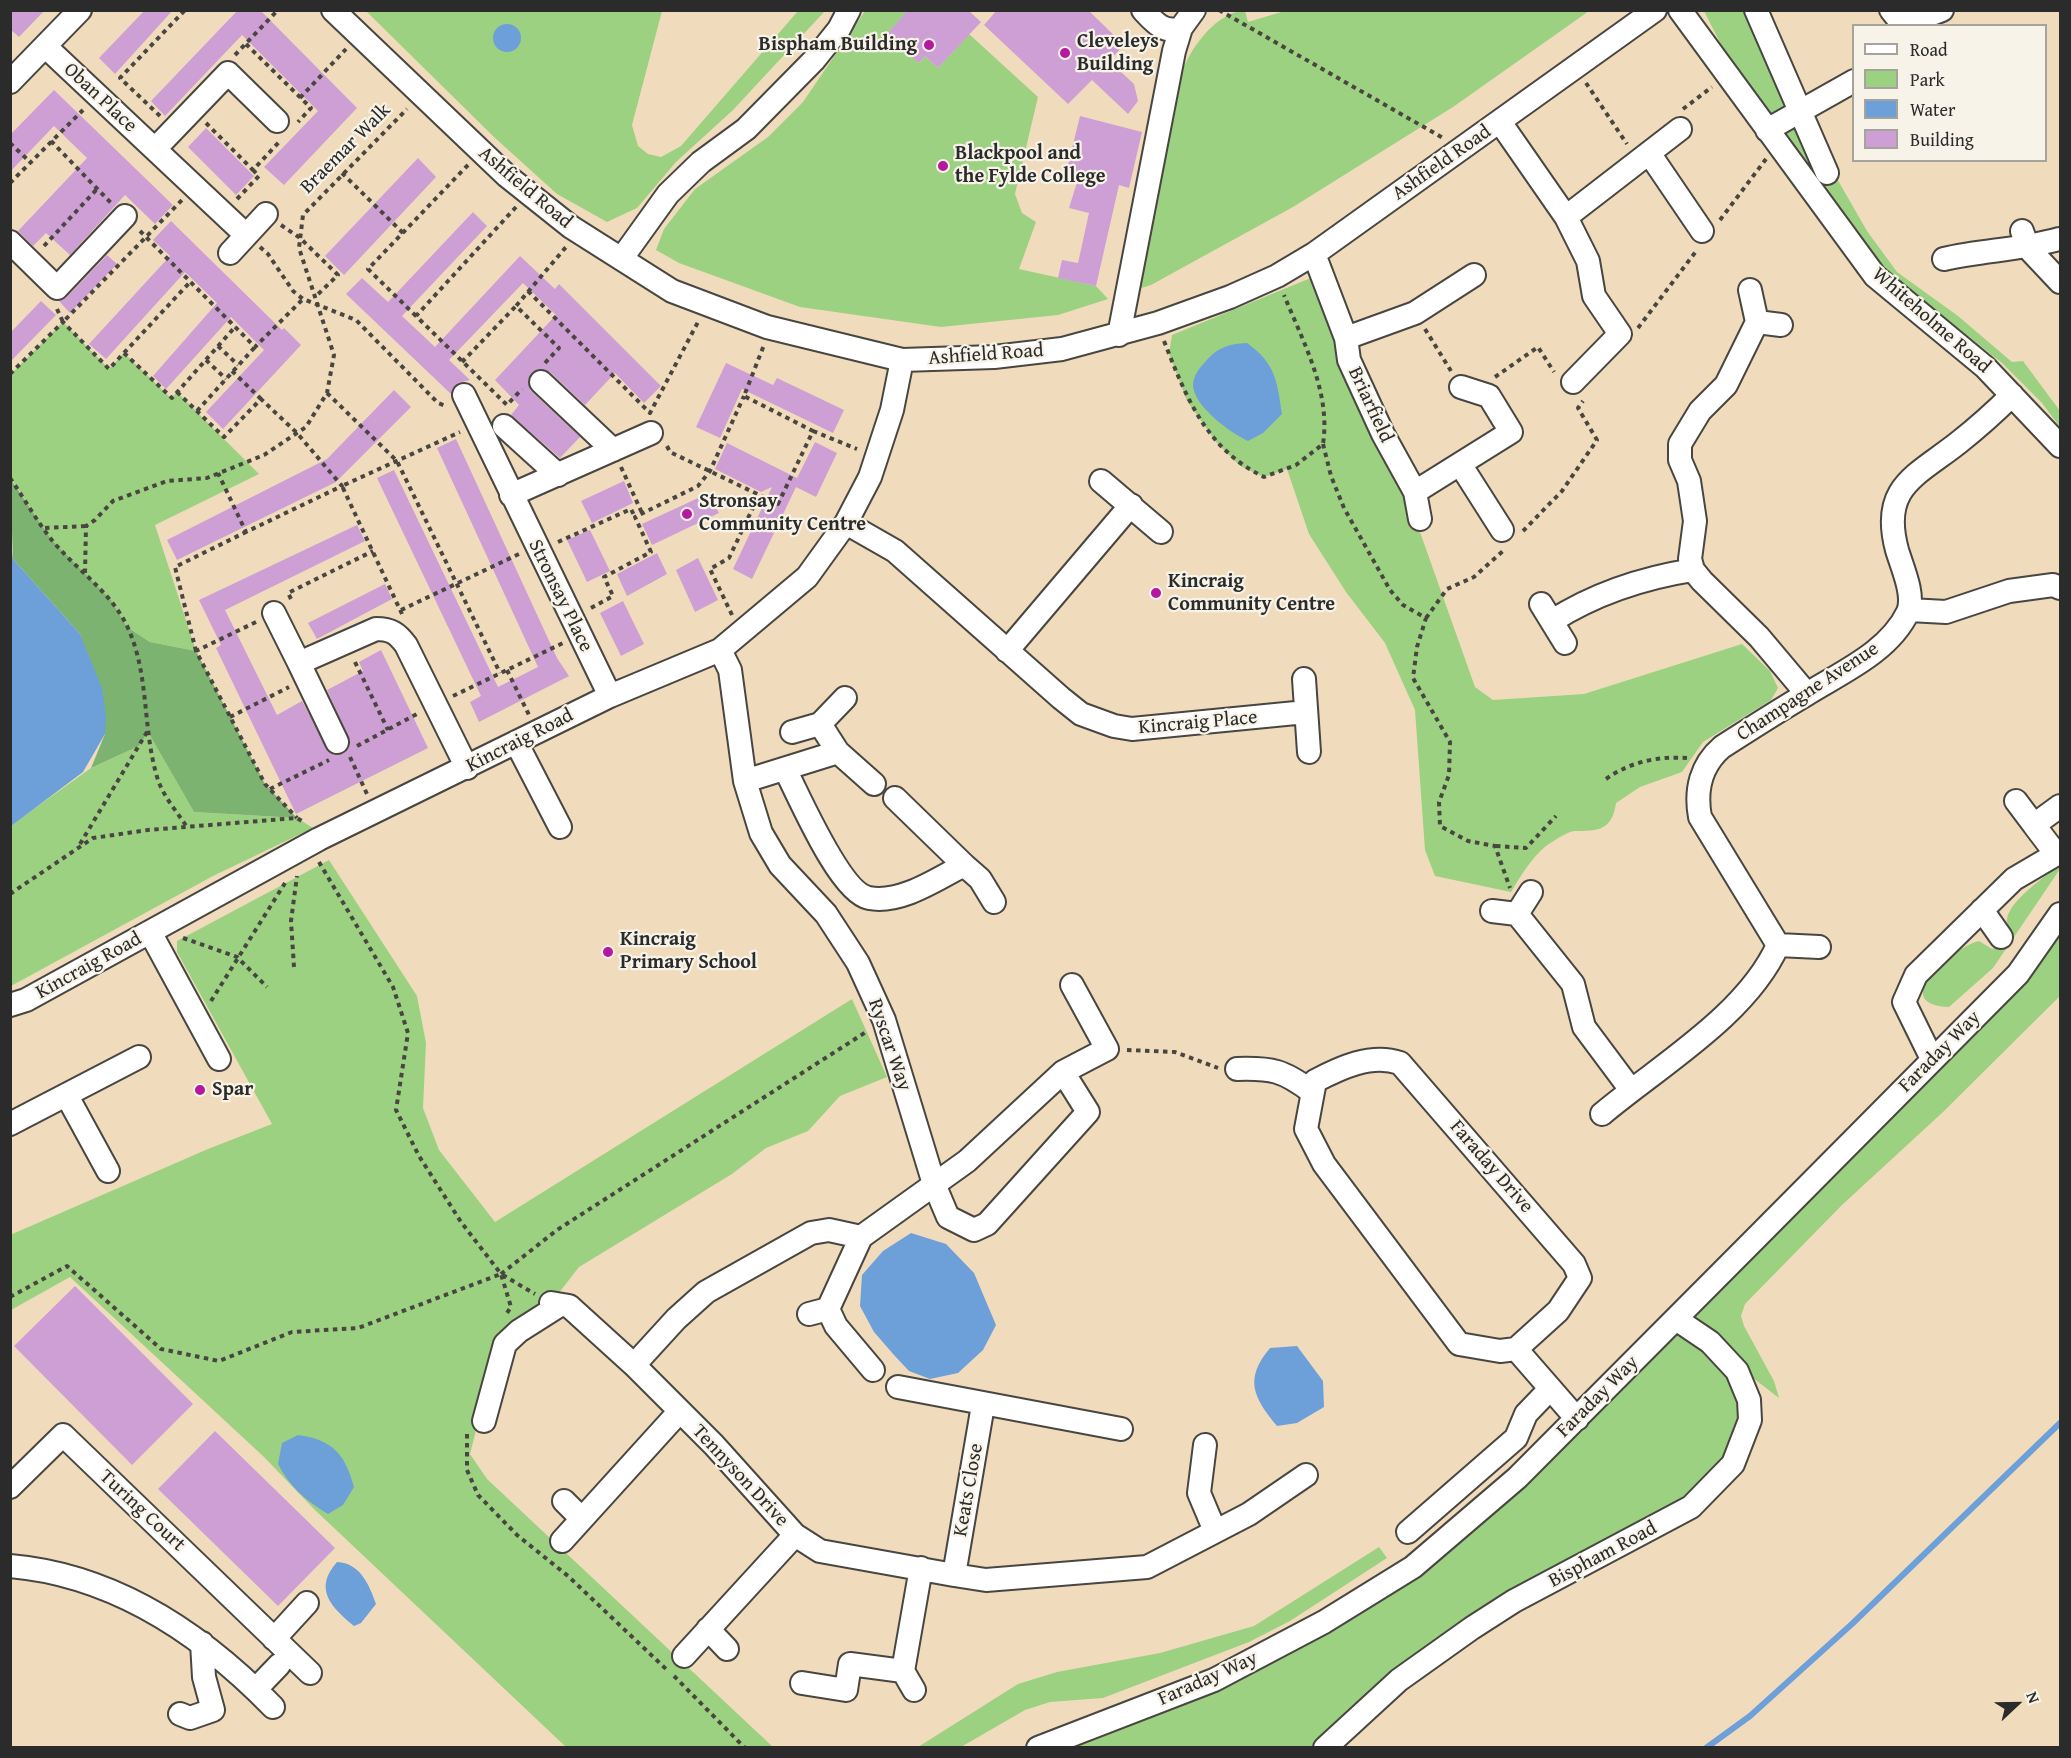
<!DOCTYPE html>
<style>
body{margin:0}
#map{position:relative;width:2071px;height:1758px;overflow:hidden;background:#f0dcbc;font-family:"Gentium Book Plus",serif}
canvas{display:block}
.frame{position:absolute;inset:0;border:12px solid #2b2b2b;pointer-events:none}
.legend{position:absolute;left:1852px;top:24px;width:195px;height:138px;box-sizing:border-box;background:#f7f3e8;border:2px solid #a5a39c;margin:0;padding:8px 10px;list-style:none;font-size:18px;color:#2b2b2b}
.legend li{display:flex;align-items:center;gap:12px;height:30px}
.legend b{width:30px;border:2px solid #a5a39c}
.north{position:absolute;left:1987px;top:1674px;width:60px;height:60px;-webkit-text-stroke:4px #f7f3e8;paint-order:stroke;rotate:68deg;font-size:16px;font-weight:700;line-height:24px;text-align:center;color:#2b2b2b}
.north::after{content:'';display:block;margin:auto;width:21px;height:27px;background:#2b2b2b;clip-path:polygon(50% 0,100% 100%,50% 72%,0 100%)}
</style>
<div id="map">
<canvas width="2071" height="1758"></canvas>
<div class="frame"></div>
<ul class="legend">
<li><b style="height:8px;background:#fff"></b>Road</li>
<li><b style="height:16px;background:#9cd182"></b>Park</li>
<li><b style="height:16px;background:#6da0d9"></b>Water</li>
<li><b style="height:16px;background:#ce9fd4"></b>Building</li>
</ul>
<div class="north">N</div>
</div>
<script>
const ctx = document.querySelector('canvas').getContext('2d');
ctx.lineJoin = 'round';
function paint(path, color) {
  ctx.fillStyle = color;
  ctx.fill(path, 'evenodd');
}
function strokePath(path, color, width, dash) {
  ctx.strokeStyle = color;
  ctx.lineWidth = width;
  ctx.lineCap = dash ? 'butt' : 'round';
  ctx.setLineDash(dash || []);
  ctx.stroke(path);
}
function write(font, color, halo, rows, align = 'center') {
  ctx.font = font + ' "Gentium Book Plus",serif';
  ctx.lineWidth = 4.5;
  ctx.setLineDash([]);
  ctx.textBaseline = 'middle';
  ctx.strokeStyle = halo;
  ctx.fillStyle = color;
  for (const [text, x, y, turn = 0] of rows) {
    ctx.save();
    ctx.translate(x, y);
    ctx.rotate((+turn || 0) * Math.PI / 180);
    ctx.textAlign = isNaN(turn) ? turn : align;
    if (halo) ctx.strokeText(text, 0, 0);
    ctx.fillText(text, 0, 0);
    ctx.restore();
  }
}
paint(new Path2D(`
 M 1288,10 L 1589,11 L 1453,107 L 1293,207 L 1151,285 L 1135,290 L 1176,109 C 1170,75 1209,11 1245,11 L 1248,22 Z
 M 366,11 L 662,11 L 632,125 L 638,146 L 648,154 L 661,157 L 681,146 L 798,11 L 825,11 L 733,110 L 676,162 L 637,208 L 607,222 L 557,194 L 495,138 Z
 M 865,11 L 908,11 L 887,34 L 919,63 L 925,56 L 938,68 L 969,34 L 1038,97 L 1015,194 L 1022,213 L 1036,222 L 1019,269 L 1096,286 L 1108,299 L 1058,315 L 941,327 L 800,307 L 679,263 L 656,250 L 664,229 L 695,189 L 768,137 L 803,102 Z
 M 1704,11 L 1756,11 L 1832,170 L 1867,231 L 1897,272 L 1958,316 L 2012,362 L 2023,361 L 2060,411 L 2060,427 L 2042,403 L 2002,363 L 1883,269 L 1732,66 Z
 M 1318,275 L 1415,518 L 1475,687 L 1493,700 L 1584,694 L 1742,644 L 1770,671 L 1778,688 L 1771,700 L 1703,742 L 1682,772 L 1640,787 L 1616,803 C 1612,831 1597,831 1575,831 C 1568,831 1552,842 1546,846 C 1532,857 1520,877 1511,892 L 1435,876 L 1425,850 L 1415,710 L 1385,643 L 1346,592 L 1309,534 L 1287,469 L 1264,477 L 1240,466 L 1216,442 L 1187,401 L 1169,354 L 1172,335 Z
 M 63,322 L 109,369 L 124,353 L 171,398 L 177,392 L 259,474 L 155,525 L 196,651 L 150,642 L 127,627 L 111,600 L 51,539 L 11,478 L 11,374 Z
 M 148,732 L 194,812 L 297,818 L 313,828 L 213,876 L 11,986 L 10,826 L 91,768 L 139,746 Z
 M 329,860 L 417,996 L 426,1043 L 423,1108 L 439,1150 L 495,1222 L 852,999 L 887,1077 L 840,1096 L 808,1131 L 766,1148 L 732,1174 L 579,1267 L 551,1303 L 500,1336 L 470,1454 L 487,1479 L 773,1747 L 566,1747 L 315,1510 L 264,1457 L 70,1277 L 11,1310 L 10,1235 L 208,1149 L 272,1124 L 177,952 L 177,941 Z
 M 2060,865 L 2060,869 L 1993,968 L 1949,1007 C 1887,1005 1952,947 1979,941 L 1992,949 L 2011,939 C 2009,933 2007,926 2007,920 C 2008,901 2046,876 2060,865 Z
 M 2060,914 L 2060,996 L 1943,1112 L 1842,1205 L 1745,1304 L 1741,1316 L 1744,1326 L 1774,1381 L 1779,1398 L 1723,1355 L 1750,1420 L 1733,1464 L 1658,1526 L 1472,1628 L 1325,1747 L 1038,1748 L 1214,1680 L 1354,1604 L 1511,1483 Z
 M 1379,1547 L 1387,1558 L 1290,1621 L 1249,1642 L 1103,1698 L 1050,1702 L 1025,1710 L 961,1747 L 918,1747 L 1018,1684 L 1057,1672 L 1160,1653 L 1254,1626 Z`), '#9cd182');
paint(new Path2D(`
 M 10,478 L 51,539 L 111,600 L 127,627 L 150,642 L 196,651 L 265,784 L 297,818 L 194,812 L 148,732 L 139,746 L 91,768 L 105,734 L 80,634 L 13,559 Z`), '#7db370');
paint(new Path2D(`
 M493 38a14 14 0 1 1 28 0a14 14 0 1 1-28 0Z
 M 1247,343 C 1276,364 1277,381 1282,414 L 1263,433 L 1248,441 C 1231,433 1194,407 1193,385 C 1193,376 1200,367 1206,361 C 1218,347 1229,344 1247,343 Z
 M 11,542 L 13,559 L 80,634 L 102,688 L 106,716 L 105,734 L 83,772 L 11,826 Z
 M 911,1233 L 946,1244 L 974,1273 L 996,1325 L 983,1350 L 958,1373 L 930,1379 L 909,1371 L 894,1355 L 874,1332 L 860,1306 L 862,1275 L 883,1251 Z
 M 1297,1346 L 1323,1381 L 1324,1407 L 1297,1423 L 1277,1426 C 1253,1397 1244,1379 1270,1348 Z
 M 298,1435 C 333,1440 345,1454 354,1487 L 343,1505 L 328,1514 C 306,1501 289,1486 278,1464 L 282,1443 Z
 M 337,1562 C 360,1563 369,1584 376,1604 L 361,1623 L 354,1626 C 331,1607 313,1589 337,1562 Z`), '#6da0d9');
strokePath(new Path2D(`
 M 1706,1748 L 1750,1716 L 1853,1623 L 2060,1423`), '#6da0d9', 6);
paint(new Path2D(`
 M 10,10 L 45,10 L 19,37 L 10,29 Z
 M 145,10 L 173,10 L 115,74 L 99,58 Z
 M 238,10 L 260,10 L 357,108 L 284,185 L 264,167 L 318,111 L 242,35 L 165,116 L 151,101 Z
 M 908,10 L 968,10 L 981,22 L 938,68 L 925,56 L 919,63 L 887,34 Z
 M 997,10 L 1088,10 L 1124,45 L 1109,61 L 1134,84 L 1138,101 L 1128,114 L 1092,80 L 1068,104 L 984,25 Z
 M 54,90 L 173,205 L 155,224 L 125,195 L 70,255 L 46,233 L 33,246 L 18,231 L 87,158 L 54,126 L 10,172 L 10,135 Z
 M 1080,116 L 1142,132 L 1129,188 L 1119,185 L 1096,286 L 1058,278 L 1062,260 L 1078,263 L 1089,213 L 1069,208 L 1079,176 L 1066,173 Z
 M 206,128 L 254,176 L 236,195 L 188,147 Z
 M 418,158 L 436,177 L 344,275 L 325,256 Z
 M 473,212 L 487,226 L 402,316 L 435,347 L 520,256 L 555,289 L 559,284 L 661,386 L 644,403 L 615,373 L 585,405 L 550,372 L 538,369 L 532,372 L 528,379 L 531,391 L 580,437 L 560,458 L 511,415 L 519,405 L 495,380 L 556,315 L 523,283 L 449,360 L 470,380 L 458,383 L 451,394 L 346,294 L 362,278 L 388,302 Z
 M 171,221 L 282,330 L 284,328 L 301,345 L 223,429 L 206,412 L 264,350 L 231,317 L 166,389 L 153,376 L 217,303 L 185,272 L 106,359 L 89,344 L 170,256 L 153,240 Z
 M 107,255 L 117,264 L 70,313 L 59,301 L 67,297 Z
 M 41,301 L 56,315 L 10,362 L 10,333 Z
 M 726,363 L 773,385 L 777,378 L 844,410 L 833,433 L 742,389 L 720,438 L 696,427 Z
 M 394,390 L 411,407 L 336,482 L 177,560 L 167,540 L 327,459 Z
 M 456,439 L 557,658 L 569,676 L 479,722 L 470,702 L 481,696 L 377,478 L 394,470 L 498,687 L 538,667 L 437,448 Z
 M 815,442 L 837,453 L 816,497 L 796,487 L 752,579 L 733,569 L 772,487 L 761,492 L 715,469 L 727,443 L 797,478 Z
 M 624,481 L 633,503 L 592,523 L 581,501 Z
 M 709,493 L 719,513 L 652,545 L 642,524 Z
 M 357,525 L 365,541 L 225,610 L 277,715 L 302,701 L 330,753 L 343,754 L 350,742 L 327,690 L 363,671 L 359,662 L 381,650 L 428,748 L 296,814 L 216,648 L 221,645 L 199,600 Z
 M 590,530 L 610,571 L 587,582 L 567,540 Z
 M 657,553 L 667,574 L 627,596 L 617,574 Z
 M 698,558 L 718,600 L 695,612 L 676,570 Z
 M 385,584 L 392,599 L 317,639 L 308,623 Z
 M 623,601 L 644,644 L 621,656 L 600,613 Z
 M 75,1286 L 193,1404 L 132,1465 L 14,1346 Z
 M 215,1431 L 335,1548 L 278,1606 L 158,1489 Z`), '#ce9fd4');
const minor = new Path2D(`
 M 333,10 L 507,176 L 571,227 L 672,291 L 767,327 L 902,360 L 994,357 L 1062,349 L 1158,323 L 1230,297 L 1277,276 L 1314,254 L 1655,10
 M 1143,10 C 1154,22 1164,34 1181,28
 M 1680,10 L 1875,276 L 1985,367 L 2060,446
 M 1756,10 L 1827,173
 M 1891,10 L 1903,25 L 1942,10
 M 46,47 L 246,235
 M 10,82 L 80,10
 M 1500,122 L 1566,217 L 1588,261 L 1594,296 L 1620,334 L 1573,382
 M 1767,130 L 1854,81
 M 155,149 L 228,73 L 277,121
 M 1649,153 L 1702,231
 M 1566,217 L 1680,129
 M 2022,231 L 2028,248 L 2060,282
 M 10,242 L 57,288 L 125,216
 M 230,253 L 266,214
 M 1314,254 L 1346,338 L 1349,360 L 1383,434 L 1415,492 L 1420,519
 M 622,258 L 668,194 L 701,162 L 746,129 L 815,59 L 839,29 L 849,10
 M 1944,259 C 1982,250 2021,250 2059,239
 M 1750,290 L 1757,322 L 1726,385 L 1700,411 L 1680,444 L 1680,460 L 1689,481 L 1695,521 L 1690,559 L 1693,570 L 1702,581 L 1759,637 L 1807,694
 M 1757,322 L 1781,325
 M 1119,335 L 1174,51 L 1181,28 L 1194,10
 M 1346,338 L 1415,313 L 1474,275
 M 541,382 L 613,450
 M 464,395 L 610,696
 M 504,426 L 558,475
 M 1460,464 L 1502,530
 M 1101,481 L 1161,532
 M 1415,492 L 1511,432 L 1489,396 L 1461,387
 M 511,495 L 651,433
 M 846,523 L 895,551 L 1061,698 L 1081,714 L 1114,726 L 1132,729 L 1306,712
 M 1541,604 L 1565,643
 M 1909,610 L 1946,612 L 2009,591 L 2053,585 L 2060,588
 M 274,613 L 299,663 L 376,629 C 391,629 397,633 406,645 L 467,768
 M 1552,621 C 1596,593 1642,578 1693,570
 M 720,650 L 730,670 L 745,781 L 761,833 L 780,865 L 826,914 L 858,963 L 884,1020 L 934,1184 L 948,1217 L 974,1230 L 987,1224 L 1088,1112 L 1063,1072
 M 1007,651 L 1131,505
 M 299,663 L 337,742
 M 1304,679 L 1309,752
 M 845,698 L 820,724 L 838,752 L 874,784
 M 792,732 L 820,724
 M 516,742 L 560,827
 M 785,769 C 799,796 840,893 869,898 C 901,904 937,879 964,865 L 895,798
 M 745,781 L 838,752
 M 2016,801 L 2034,825
 M 2056,854 L 2034,825 L 2060,806
 M 964,865 L 980,879 L 994,902
 M 1982,910 L 2001,937
 M 1492,911 L 1517,914 L 1531,892
 M 1517,914 L 1573,984 L 1584,1027 L 1631,1090
 M 150,932 L 219,1059
 M 1778,945 L 1819,947
 M 1072,985 L 1107,1049 L 1063,1072 L 967,1161 L 861,1237 L 829,1230 L 811,1233 L 706,1292 L 676,1319 L 634,1365 L 714,1445 L 795,1535 L 820,1551 L 954,1575 L 986,1580 L 1147,1567 L 1249,1514 L 1306,1475
 M 10,1005 L 26,1000 L 319,839 L 610,696 L 720,650 L 807,577 L 846,523 L 870,477 L 892,410 L 902,360
 M 1932,1059 L 1904,1002 L 1916,975 L 2014,879 L 2060,852
 M 1237,1069 C 1272,1068 1283,1070 1312,1092
 M 67,1096 L 108,1171
 M 1602,1114 C 1659,1066 1747,1015 1778,945 L 1700,817 C 1695,790 1701,765 1722,747 C 1750,729 1778,711 1807,694 C 1842,672 1889,652 1908,612 C 1915,595 1902,567 1897,550 C 1880,487 1916,476 1958,443 C 1977,428 1995,412 2012,395
 M 10,1124 L 139,1057
 M 551,1303 L 569,1306 L 634,1365
 M 828,1309 L 836,1326 L 873,1370
 M 809,1314 L 828,1309 L 861,1237
 M 1516,1349 L 1500,1351 L 1459,1344 L 1324,1164 L 1306,1129 L 1315,1081 C 1340,1068 1371,1053 1400,1063 L 1574,1264 L 1580,1278 L 1558,1311 L 1516,1349 L 1577,1419
 M 898,1387 L 1121,1429
 M 484,1421 L 505,1344 L 519,1331 L 560,1305
 M 1205,1445 L 1199,1493 L 1215,1531
 M 10,1487 L 63,1435 L 310,1673
 M 564,1501 L 582,1519
 M 1408,1532 L 1516,1438 L 1526,1414 L 1550,1389
 M 562,1541 L 679,1412
 M 10,1566 C 114,1575 202,1634 273,1707
 M 954,1575 L 983,1405
 M 708,1629 L 727,1649
 M 274,1639 L 307,1603
 M 684,1656 L 795,1535
 M 802,1683 L 846,1690 L 850,1664 L 903,1671
 M 256,1689 L 279,1665
 M 914,1690 L 903,1671 L 921,1568
 M 180,1714 L 190,1718 L 213,1710 L 204,1677 L 202,1643
 M 1038,1748 L 1214,1680 L 1324,1622 L 1413,1567 L 1517,1478 L 1756,1238 L 2018,974 L 2060,914
 M 1325,1748 L 1399,1680 L 1472,1628 L 1514,1601 L 1691,1507 L 1733,1464 L 1750,1420 L 1749,1400 L 1737,1371 L 1710,1342 L 1676,1319`);
strokePath(minor, '#494641', 26);
strokePath(new Path2D(`
 M 1219,10 L 1443,138
 M 246,44 L 311,108 L 298,122
 M 235,55 L 278,10
 M 1586,83 L 1627,144
 M 300,98 L 346,49
 M 1683,109 L 1712,87
 M 160,116 L 120,78 L 185,10
 M 206,123 L 253,170 L 280,141
 M 51,141 L 111,203
 M 10,143 L 30,162
 M 342,173 L 403,233
 M 10,183 L 83,110
 M 237,199 L 259,176 L 253,170
 M 516,207 L 416,316 L 507,405 L 522,389
 M 1720,220 L 1766,159
 M 281,225 L 300,238 L 338,275 L 315,297
 M 140,231 L 255,347 L 303,299
 M 44,246 L 97,189
 M 260,247 L 268,254 L 293,291 L 303,299 L 356,320 L 438,403 L 446,406
 M 528,291 L 650,413 L 698,322
 M 57,309 L 63,322 L 182,200
 M 416,316 L 368,269 L 468,165
 M 1638,328 L 1697,250
 M 1425,329 L 1451,371
 M 1164,341 C 1186,397 1206,449 1264,477 L 1296,465 L 1323,444 C 1331,392 1303,342 1284,295
 M 218,346 L 238,365
 M 124,353 L 172,398 L 235,327
 M 206,360 L 226,379
 M 462,362 L 516,306
 M 545,363 L 559,348 L 516,306 L 566,247
 M 232,371 L 261,399
 M 10,374 L 63,322 L 109,369 L 191,281
 M 1495,377 L 1538,347 L 1554,372
 M 177,392 L 224,437 L 261,399 L 297,433 L 342,486 L 246,532 L 218,473
 M 327,393 L 397,461 L 500,673
 M 197,411 L 255,347
 M 813,431 L 857,449
 M 1323,444 L 1331,476 L 1344,508 L 1390,590 L 1403,605 L 1426,618 L 1417,647 L 1413,678 L 1450,742 L 1449,775 L 1439,802 L 1440,826 L 1468,841 L 1495,846 L 1510,888
 M 667,446 L 670,452 L 778,504 L 813,431 L 744,396 L 764,345
 M 621,467 L 642,513
 M 10,478 C 24,498 36,520 51,539 C 76,570 111,591 128,628 C 150,677 142,730 158,780 C 164,797 177,812 187,827
 M 45,528 L 86,526
 M 1523,531 L 1562,491 L 1597,440 L 1578,408 L 1583,401
 M 558,542 L 631,509 L 635,517
 M 85,573 L 86,526 L 95,520 L 113,501 L 167,481 L 207,478 L 264,455 L 306,427 L 327,393 L 334,355 L 299,248 L 303,215 L 407,109
 M 291,599 L 288,593 L 373,551
 M 591,608 L 613,596 L 604,577 L 651,552 L 635,517 L 698,486 L 710,471 L 744,396
 M 401,610 L 519,554
 M 402,614 L 342,486 L 460,432
 M 732,615 L 710,569 L 729,558 L 759,495
 M 1426,618 L 1447,589 L 1474,577 L 1503,551
 M 256,622 L 196,651 L 265,784 L 297,818
 M 196,651 L 175,567 L 246,532
 M 355,662 L 388,730
 M 507,670 L 529,715
 M 453,696 L 563,643
 M 230,717 L 289,687
 M 357,746 L 417,714
 M 350,757 L 367,794
 M 1606,779 C 1630,762 1657,756 1687,758
 M 270,789 L 329,760
 M 80,844 L 147,732
 M 1496,846 L 1526,848 L 1556,816
 M 319,862 L 393,987 L 408,1033 L 396,1110 L 419,1156 L 461,1222 L 501,1274 L 511,1307 L 507,1313
 M 10,894 L 93,838 L 148,830 L 284,819 L 297,818 L 305,823
 M 183,938 L 237,957 L 267,987
 M 294,967 L 291,921 L 297,876
 M 211,1001 L 285,883
 M 1127,1050 L 1175,1052 L 1218,1068
 M 501,1274 L 557,1230 L 866,1032
 M 10,1297 L 67,1266 L 161,1349 L 219,1361 L 292,1332 L 358,1328 L 501,1274 L 535,1294
 M 467,1434 L 467,1470 L 478,1495 L 517,1535 L 568,1576 L 666,1669
 M 674,1676 L 745,1748`), '#494641', 4, [4.5, 4.5]);
strokePath(minor, '#fff', 22);
for (const [x, y, r, color] of [
 [929,45,6,"#b5179e"],
 [1065,53,6,"#b5179e"],
 [943,166,6,"#b5179e"],
 [687,514,6,"#b5179e"],
 [1156,593,6,"#b5179e"],
 [608,952,6,"#b5179e"],
 [200,1090,6,"#b5179e"]
]) {
  const dot = new Path2D();
  dot.arc(x, y, r, 0, 2 * Math.PI);
  ctx.fillStyle = color;
  ctx.fill(dot);
  strokePath(dot, '#f7f3e8', 2);
}
write('bold 20px', '#2b2b2b', '#f7f3e8', [
 ["Cleveleys",1077,42],
 ["Building",1077,65],
 ["Bispham Building",917,45,"right"],
 ["Blackpool and",955,154],
 ["the Fylde College",955,177],
 ["Stronsay",699,502],
 ["Community Centre",699,525],
 ["Kincraig",1168,582],
 ["Community Centre",1168,605],
 ["Kincraig",620,940],
 ["Primary School",620,963],
 ["Spar",212,1090]
], 'left');
write('20px', '#2b2b2b', '#f7f3e8', [
 ["Oban Place",100,98,43],
 ["Braemar Walk",346,149,-45],
 ["Ashfield Road",1442,163,-35],
 ["Ashfield Road",525,188,40],
 ["Whiteholme Road",1931,321,41],
 ["Ashfield Road",986,355,-4],
 ["Briarfield",1370,405,65],
 ["Stronsay Place",560,596,64],
 ["Champagne Avenue",1808,692,-33],
 ["Kincraig Place",1198,723,-5],
 ["Kincraig Road",520,741,-27],
 ["Kincraig Road",89,966,-29],
 ["Ryscar Way",889,1045,71],
 ["Faraday Way",1940,1052,-45],
 ["Faraday Drive",1491,1167,49],
 ["Faraday Way",1598,1397,-45],
 ["Tennyson Drive",740,1476,47],
 ["Keats Close",969,1490,-80],
 ["Turing Court",142,1511,43],
 ["Bispham Road",1603,1555,-28],
 ["Faraday Way",1208,1679,-24]
]);
</script>
